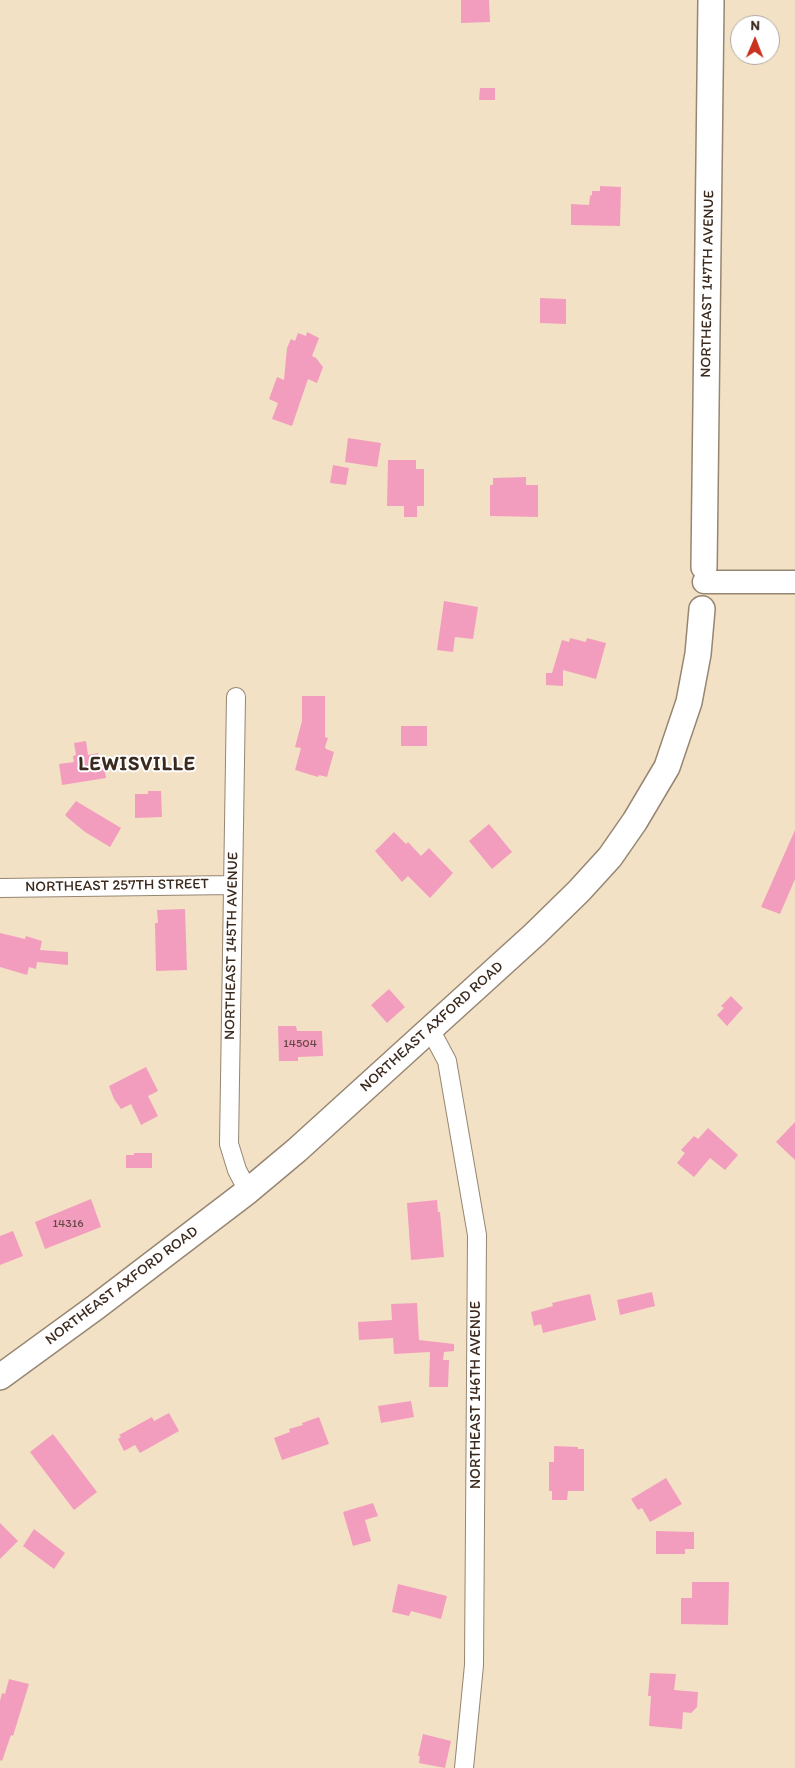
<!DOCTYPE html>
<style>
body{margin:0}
#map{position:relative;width:795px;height:1768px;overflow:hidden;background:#f2e1c5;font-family:Itim,sans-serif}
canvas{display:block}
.north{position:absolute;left:730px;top:15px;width:50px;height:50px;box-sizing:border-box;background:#fff;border:1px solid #b1aaa5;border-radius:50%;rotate:1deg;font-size:14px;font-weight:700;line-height:20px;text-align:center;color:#3b2a1e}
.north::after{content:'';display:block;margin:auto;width:18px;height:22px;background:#c8321e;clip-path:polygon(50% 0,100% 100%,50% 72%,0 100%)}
</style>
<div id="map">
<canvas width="795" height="1768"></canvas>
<div class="north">N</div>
</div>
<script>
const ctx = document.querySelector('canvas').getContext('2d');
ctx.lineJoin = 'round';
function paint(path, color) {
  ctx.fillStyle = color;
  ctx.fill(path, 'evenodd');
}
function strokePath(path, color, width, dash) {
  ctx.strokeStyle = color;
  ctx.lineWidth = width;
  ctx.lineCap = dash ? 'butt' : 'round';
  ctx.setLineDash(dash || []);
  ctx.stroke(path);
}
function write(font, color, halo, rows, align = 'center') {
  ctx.font = font + ' Itim,sans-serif';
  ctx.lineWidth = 4;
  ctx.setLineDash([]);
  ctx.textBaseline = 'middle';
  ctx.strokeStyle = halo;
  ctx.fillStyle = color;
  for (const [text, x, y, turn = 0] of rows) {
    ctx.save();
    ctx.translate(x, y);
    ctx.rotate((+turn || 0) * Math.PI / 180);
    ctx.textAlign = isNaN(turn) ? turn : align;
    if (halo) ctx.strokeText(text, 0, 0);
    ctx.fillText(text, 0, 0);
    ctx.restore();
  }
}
paint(new Path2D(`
 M 461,0 L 489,0 L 490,22 L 461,23 Z
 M 480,88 L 495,88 L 495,100 L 479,100 Z
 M 600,186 L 621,187 L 620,226 L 571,225 L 571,204 L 589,205 L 590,196 L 592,195 L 592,191 L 600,191 Z
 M 540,298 L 566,299 L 566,324 L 540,323 Z
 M 307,332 L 319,338 L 312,356 L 316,358 L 323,367 L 317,383 L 308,379 L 292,426 L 272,419 L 278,403 L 269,399 L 277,377 L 284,380 L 287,348 L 291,339 L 295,341 L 298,333 L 306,336 Z
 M 348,438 L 381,443 L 377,467 L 345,462 Z
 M 388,460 L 416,460 L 416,469 L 424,469 L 424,506 L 417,506 L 417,517 L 404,517 L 404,506 L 387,506 Z
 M 333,465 L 349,468 L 346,485 L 330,483 Z
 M 526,477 L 526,485 L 538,485 L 538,517 L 490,516 L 490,485 L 493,485 L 493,478 Z
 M 444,601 L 478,607 L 473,639 L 455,637 L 453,652 L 437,650 Z
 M 570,638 L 586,642 L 587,638 L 606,643 L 596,679 L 563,670 L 563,686 L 546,685 L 546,673 L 552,673 L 562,640 L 569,642 Z
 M 302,696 L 325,696 L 325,737 L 328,738 L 325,747 L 326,749 L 334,752 L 327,777 L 319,775 L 318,777 L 295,770 L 301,748 L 295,747 L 302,721 Z
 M 401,726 L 427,726 L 427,746 L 401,746 Z
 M 86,741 L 88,755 L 98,753 L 99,759 L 103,758 L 106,778 L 62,785 L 59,764 L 74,762 L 73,756 L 76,755 L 74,743 Z
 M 148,791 L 161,791 L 162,817 L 135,818 L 135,794 L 148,794 Z
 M 76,801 L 121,828 L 110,847 L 85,832 L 68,818 L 65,815 Z
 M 489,824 L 512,852 L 492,869 L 469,841 Z
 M 795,830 L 795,879 L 780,914 L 761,907 Z
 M 394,832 L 406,844 L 408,842 L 421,856 L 429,848 L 453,873 L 430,898 L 408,876 L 402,882 L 375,851 Z
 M 185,909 L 187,970 L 156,971 L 155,923 L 158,923 L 157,910 Z
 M 0,933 L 25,939 L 26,936 L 42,941 L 40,950 L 68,952 L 68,965 L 37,962 L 36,969 L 29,967 L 27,975 L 0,967 Z
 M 389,989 L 405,1007 L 387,1023 L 371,1005 Z
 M 731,996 L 743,1008 L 727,1026 L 717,1015 L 724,1008 L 721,1006 Z
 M 278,1026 L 296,1026 L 297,1031 L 322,1031 L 323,1056 L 298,1057 L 298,1061 L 279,1061 Z
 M 146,1067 L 158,1091 L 148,1096 L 158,1116 L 141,1125 L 131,1104 L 121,1109 L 114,1099 L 109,1086 Z
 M 795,1122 L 795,1160 L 776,1142 Z
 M 708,1128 L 738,1155 L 725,1170 L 710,1158 L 694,1177 L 677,1163 L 685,1153 L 681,1150 L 694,1136 L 698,1139 Z
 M 134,1153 L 152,1153 L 152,1168 L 126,1168 L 126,1155 L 134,1155 Z
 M 91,1199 L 101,1227 L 45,1249 L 35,1222 Z
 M 437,1200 L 438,1212 L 440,1212 L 444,1257 L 411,1260 L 407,1203 Z
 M 13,1231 L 23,1256 L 0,1265 L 0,1236 Z
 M 652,1292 L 655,1306 L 620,1315 L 617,1300 Z
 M 590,1294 L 596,1320 L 543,1333 L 541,1324 L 534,1326 L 531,1312 L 553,1306 L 552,1303 Z
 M 417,1303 L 419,1340 L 454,1344 L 454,1351 L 444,1352 L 443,1360 L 449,1360 L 448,1387 L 429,1387 L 430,1352 L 394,1354 L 393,1338 L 359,1340 L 358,1322 L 392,1320 L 391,1304 Z
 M 411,1401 L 414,1417 L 381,1423 L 378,1406 Z
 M 169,1413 L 179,1431 L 140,1453 L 135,1445 L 124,1451 L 118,1439 L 121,1437 L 119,1435 L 152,1417 L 154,1421 Z
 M 319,1417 L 329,1444 L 282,1460 L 274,1438 L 290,1432 L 289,1429 L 303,1425 L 302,1423 Z
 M 53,1434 L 97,1492 L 74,1510 L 30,1452 Z
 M 554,1446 L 578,1447 L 578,1449 L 584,1449 L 584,1491 L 568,1491 L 567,1500 L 552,1500 L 552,1491 L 549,1491 L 549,1462 L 554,1462 Z
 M 666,1478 L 682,1504 L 650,1522 L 642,1508 L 638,1510 L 631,1499 Z
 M 373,1503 L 378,1516 L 365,1520 L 371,1541 L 353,1546 L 343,1512 Z
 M 0,1523 L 18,1541 L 0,1559 Z
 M 34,1529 L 65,1553 L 54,1569 L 23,1546 Z
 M 656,1531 L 694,1532 L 694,1549 L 685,1549 L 685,1554 L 656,1554 Z
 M 692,1582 L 729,1582 L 728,1625 L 681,1624 L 681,1598 L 692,1598 Z
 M 398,1584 L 447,1596 L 441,1619 L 411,1611 L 409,1616 L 392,1612 Z
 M 650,1673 L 676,1674 L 674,1690 L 698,1692 L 697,1707 L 691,1713 L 683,1712 L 682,1729 L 649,1726 L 651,1696 L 648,1696 Z
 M 9,1679 L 29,1684 L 13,1736 L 11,1735 L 2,1761 L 0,1760 L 0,1701 L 2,1693 L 5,1694 Z
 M 423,1734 L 451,1741 L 445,1768 L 419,1763 L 420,1756 L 418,1756 Z`), '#f39dbe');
const minor = new Path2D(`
 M 236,697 L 229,1144 L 237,1170 L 248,1191
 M 0,888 L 233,885
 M 430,1029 L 447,1061 L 477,1235 L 474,1665 L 464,1768`);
const tertiary = new Path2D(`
 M 704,582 L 795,582`);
const secondary = new Path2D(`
 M 704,567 L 711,0
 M 0,1377 L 96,1307 L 248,1191 L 297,1150 L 535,934 L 579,891 L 610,857 L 635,821 L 667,767 L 689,702 L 698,654 L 702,609`);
strokePath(minor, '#968672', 20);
strokePath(tertiary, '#968672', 25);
strokePath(secondary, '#968672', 28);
strokePath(minor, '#fff', 18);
strokePath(tertiary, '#fff', 22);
strokePath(secondary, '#fff', 25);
write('12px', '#694746', null, [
 ["14504",300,1044],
 ["14316",68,1224]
]);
write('15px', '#3b2a1e', '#fff', [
 ["NORTHEAST 147TH AVENUE",708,284,-89],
 ["NORTHEAST 257TH STREET",117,886,-1],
 ["NORTHEAST 145TH AVENUE",232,946,-89],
 ["NORTHEAST AXFORD ROAD",432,1027,-42],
 ["NORTHEAST AXFORD ROAD",122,1286,-37],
 ["NORTHEAST 146TH AVENUE",476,1395,-90]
]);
ctx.letterSpacing = '1px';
write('bold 20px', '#3b2a1e', '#fff', [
 ["LEWISVILLE",137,765]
]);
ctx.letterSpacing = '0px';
</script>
